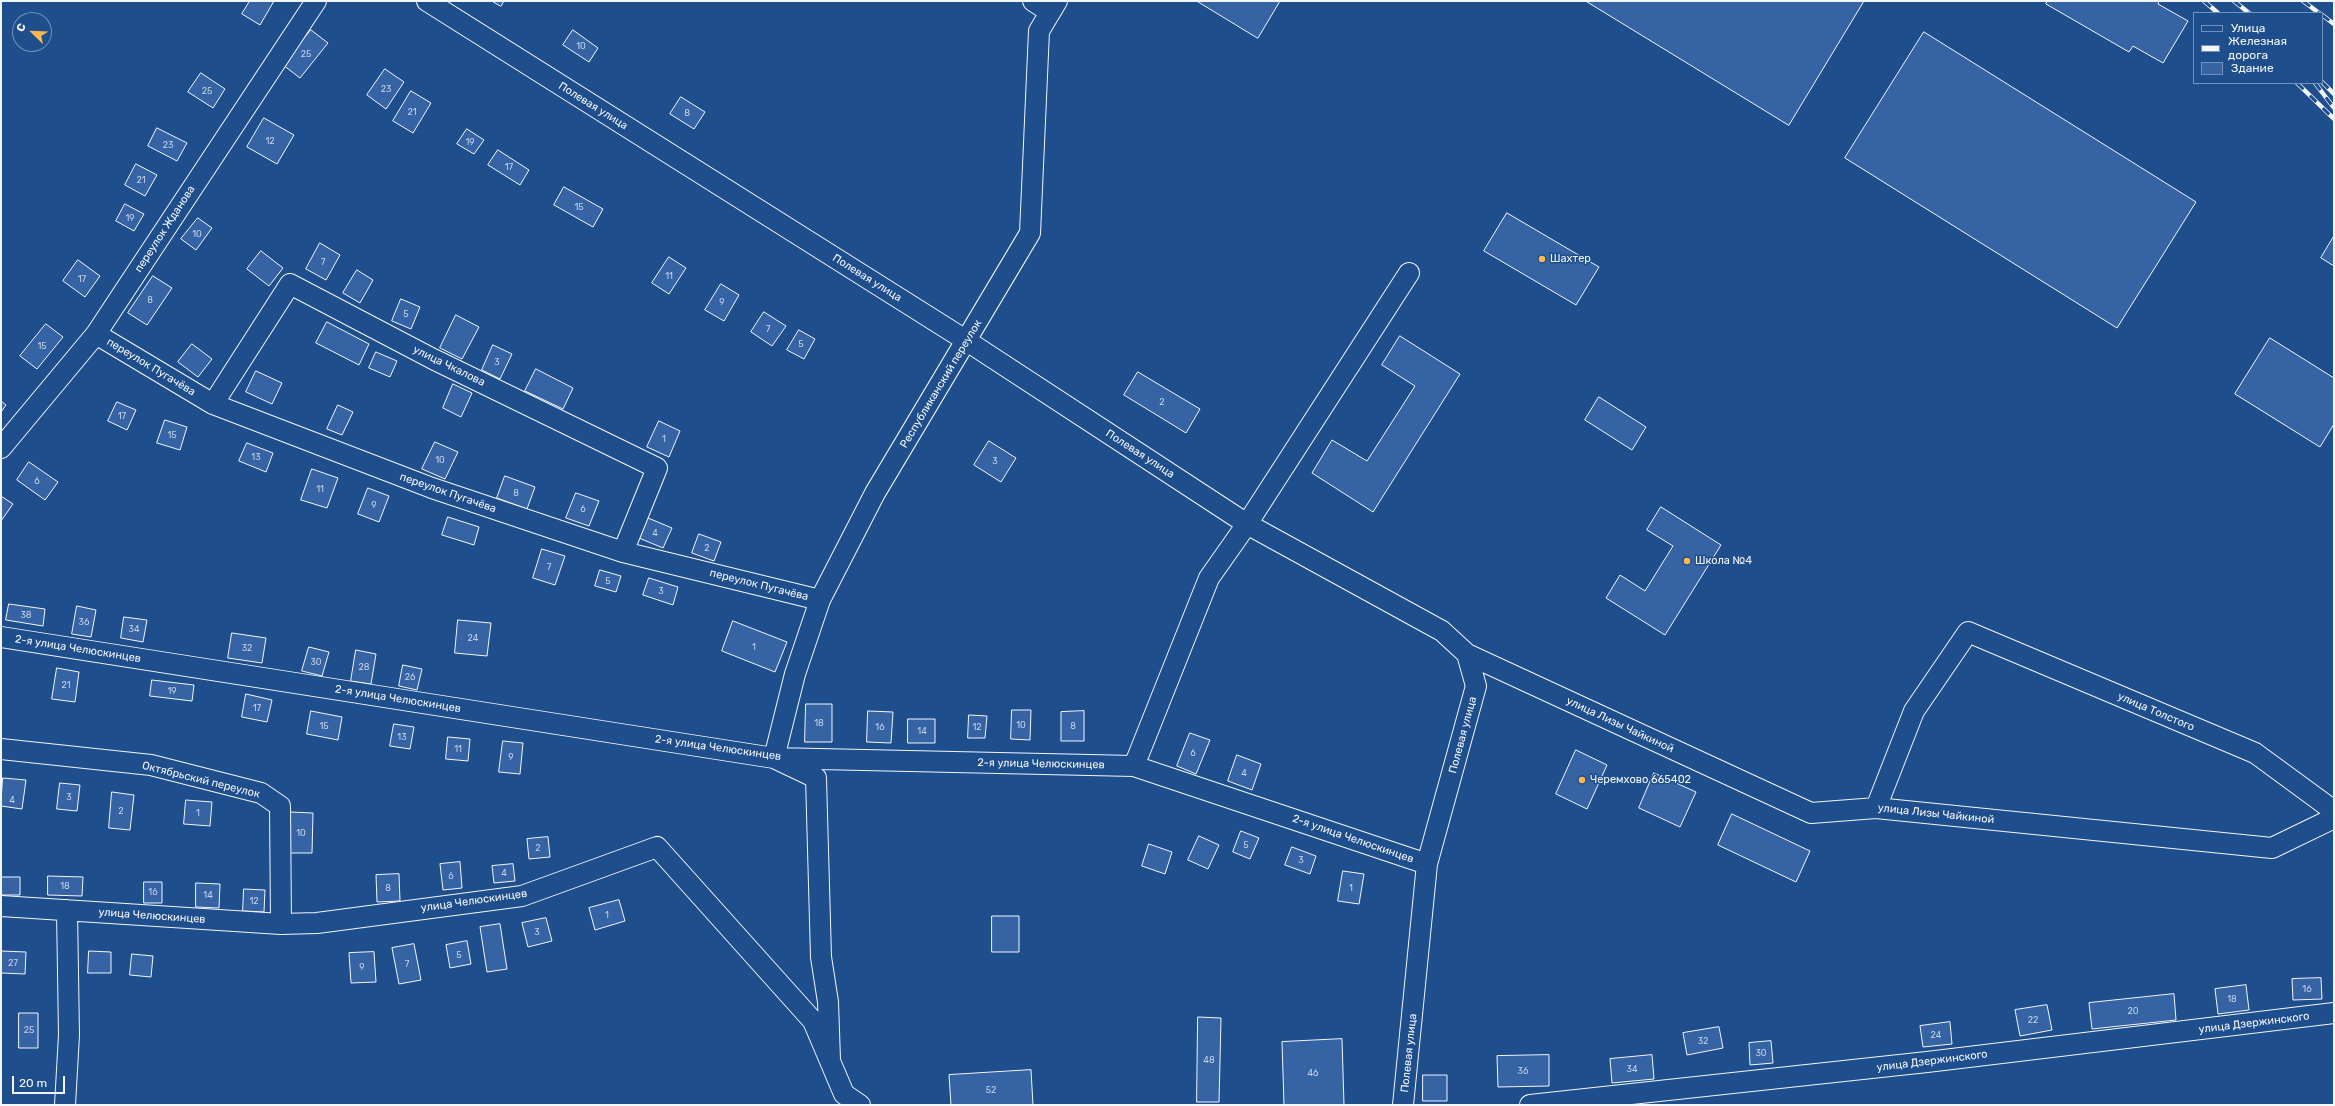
<!DOCTYPE html>
<meta charset="utf-8">
<style>
body{margin:0}
#map{position:relative;width:2335px;height:1106px;overflow:hidden;background:#1f4e8c;font-family:Rubik,sans-serif}
canvas{display:block}
.frame{position:absolute;inset:0;border:2px solid #f2f6ff;pointer-events:none}
.legend{position:absolute;left:2193px;top:12px;width:130px;height:72px;box-sizing:border-box;background:#1f4e8c;border:1px solid #7391ba;margin:0;padding:5px 7px;list-style:none;font-size:12px;color:#f2f6ff}
.legend li{display:flex;align-items:center;gap:8px;height:20px}
.legend b{width:20px;border:1px solid #7391ba}
.north{position:absolute;left:12px;top:12px;width:40px;height:40px;box-sizing:border-box;background:#1f4e8c;border:1px solid #7391ba;border-radius:50%;rotate:293deg;font-size:11px;font-weight:700;line-height:16px;text-align:center;color:#f2f6ff}
.north::after{content:'';display:block;margin:auto;width:14px;height:18px;background:#ffb74d;clip-path:polygon(50% 0,100% 100%,50% 72%,0 100%)}
.scale{position:absolute;left:12px;top:1076px;width:53px;height:18px;box-sizing:border-box;border:2px solid #f2f6ff;border-top:0;padding-left:5px;font-size:12px;line-height:14px;white-space:nowrap;color:#f2f6ff;-webkit-text-stroke:3px #1f4e8c;paint-order:stroke}
</style>
<div id="map">
<canvas width="2335" height="1106"></canvas>
<div class="frame"></div>
<ul class="legend">
<li><b style="height:5px;background:#1f4e8c"></b>Улица</li>
<li><b style="height:5px;background:#f2f6ff"></b>Железная дорога</li>
<li><b style="height:11px;background:#3563a3"></b>Здание</li>
</ul>
<div class="north">С</div>
<div class="scale">20 m</div>
</div>
<script>
const ctx = document.querySelector('canvas').getContext('2d');
ctx.lineJoin = 'round';
function paint(path, color) {
  ctx.fillStyle = color;
  ctx.fill(path, 'evenodd');
}
function strokePath(path, color, width, dash) {
  ctx.strokeStyle = color;
  ctx.lineWidth = width;
  ctx.lineCap = dash ? 'butt' : 'round';
  ctx.setLineDash(dash || []);
  ctx.stroke(path);
}
function write(font, color, halo, rows, align = 'center') {
  ctx.font = font + ' Rubik,sans-serif';
  ctx.lineWidth = 3;
  ctx.setLineDash([]);
  ctx.textBaseline = 'middle';
  ctx.strokeStyle = halo;
  ctx.fillStyle = color;
  for (const [text, x, y, turn = 0] of rows) {
    ctx.save();
    ctx.translate(x, y);
    ctx.rotate((+turn || 0) * Math.PI / 180);
    ctx.textAlign = isNaN(turn) ? turn : align;
    if (halo) ctx.strokeText(text, 0, 0);
    ctx.fillText(text, 0, 0);
    ctx.restore();
  }
}
const building = new Path2D(`
 M 250,1 L 274,1 L 260,25 L 242,14 Z
 M 492,1 L 504,1 L 501,6 Z
 M 1197,1 L 1280,1 L 1258,38 Z
 M 1586,1 L 1864,1 L 1789,125 Z
 M 2048,1 L 2159,1 L 2158,4 L 2188,21 L 2163,63 L 2133,46 L 2129,52 L 2046,4 Z
 M 311,30 L 328,43 L 300,78 L 283,65 Z
 M 573,30 L 598,48 L 589,62 L 563,45 Z
 M 1924,32 L 2196,202 L 2117,328 L 1845,158 Z
 M 385,69 L 404,82 L 386,109 L 367,95 Z
 M 201,73 L 225,89 L 213,108 L 188,92 Z
 M 411,91 L 431,103 L 413,133 L 393,121 Z
 M 681,97 L 705,112 L 694,129 L 670,114 Z
 M 264,118 L 294,135 L 277,164 L 247,147 Z
 M 157,128 L 187,143 L 177,161 L 148,146 Z
 M 467,129 L 484,140 L 474,154 L 457,144 Z
 M 498,150 L 529,170 L 520,185 L 488,165 Z
 M 136,164 L 157,175 L 145,196 L 125,185 Z
 M 564,187 L 603,209 L 593,227 L 554,205 Z
 M 125,204 L 144,214 L 134,231 L 116,221 Z
 M 1507,213 L 1599,267 L 1576,305 L 1484,251 Z
 M 198,218 L 212,228 L 196,250 L 181,239 Z
 M 2334,236 L 2334,266 L 2321,258 Z
 M 320,243 L 340,255 L 326,280 L 306,269 Z
 M 261,251 L 283,268 L 269,286 L 247,269 Z
 M 669,257 L 686,268 L 669,294 L 652,283 Z
 M 78,260 L 100,276 L 85,297 L 63,281 Z
 M 357,270 L 373,280 L 360,303 L 343,293 Z
 M 153,276 L 172,288 L 147,325 L 128,313 Z
 M 721,284 L 739,295 L 724,321 L 705,310 Z
 M 401,299 L 420,307 L 411,329 L 392,321 Z
 M 764,312 L 786,326 L 772,346 L 751,332 Z
 M 456,315 L 479,327 L 462,359 L 440,348 Z
 M 327,322 L 369,344 L 359,365 L 316,343 Z
 M 46,324 L 63,337 L 37,369 L 20,356 Z
 M 799,330 L 815,339 L 804,359 L 787,350 Z
 M 1400,336 L 1460,374 L 1373,512 L 1312,473 L 1332,440 L 1367,461 L 1415,386 L 1382,365 Z
 M 2270,338 L 2334,378 L 2334,424 L 2320,447 L 2235,394 Z
 M 192,344 L 212,359 L 198,377 L 178,362 Z
 M 493,345 L 512,354 L 500,379 L 482,370 Z
 M 376,352 L 397,361 L 390,377 L 369,368 Z
 M 536,369 L 573,388 L 563,409 L 525,391 Z
 M 256,371 L 282,383 L 272,404 L 246,392 Z
 M 1138,372 L 1200,409 L 1186,433 L 1124,395 Z
 M 453,384 L 472,393 L 461,417 L 443,408 Z
 M 1599,397 L 1646,427 L 1632,450 L 1585,420 Z
 M 1,401 L 6,405 L 1,412 Z
 M 117,402 L 136,410 L 127,430 L 108,421 Z
 M 338,405 L 353,412 L 342,435 L 327,429 Z
 M 165,420 L 187,427 L 180,450 L 157,443 Z
 M 659,421 L 680,431 L 669,457 L 647,447 Z
 M 989,441 L 1016,458 L 1001,482 L 974,465 Z
 M 435,442 L 458,452 L 445,479 L 422,469 Z
 M 247,443 L 273,453 L 266,472 L 239,461 Z
 M 29,462 L 58,482 L 45,500 L 17,480 Z
 M 312,469 L 338,478 L 327,508 L 301,500 Z
 M 505,476 L 535,487 L 527,509 L 497,498 Z
 M 368,488 L 389,496 L 379,522 L 358,514 Z
 M 576,493 L 599,501 L 589,526 L 566,518 Z
 M 1,496 L 13,504 L 1,521 Z
 M 1661,507 L 1721,545 L 1665,635 L 1606,598 L 1620,575 L 1645,591 L 1673,546 L 1647,530 Z
 M 448,517 L 479,527 L 474,545 L 442,535 Z
 M 648,518 L 672,528 L 663,548 L 639,538 Z
 M 699,534 L 721,542 L 714,561 L 692,553 Z
 M 542,549 L 565,556 L 555,585 L 533,578 Z
 M 600,570 L 621,576 L 616,592 L 595,586 Z
 M 649,578 L 678,587 L 673,605 L 643,595 Z
 M 9,604 L 45,609 L 43,626 L 6,620 Z
 M 77,606 L 96,610 L 91,637 L 72,634 Z
 M 124,617 L 147,620 L 143,642 L 121,638 Z
 M 458,620 L 491,623 L 487,656 L 455,653 Z
 M 733,621 L 787,642 L 775,672 L 722,651 Z
 M 232,633 L 266,638 L 262,663 L 228,658 Z
 M 309,647 L 329,652 L 322,676 L 302,671 Z
 M 356,650 L 376,654 L 371,684 L 351,681 Z
 M 403,665 L 422,669 L 417,690 L 399,686 Z
 M 57,668 L 79,672 L 75,702 L 52,699 Z
 M 152,680 L 194,685 L 192,701 L 150,696 Z
 M 246,694 L 272,700 L 267,722 L 242,717 Z
 M 806,704 L 832,704 L 832,742 L 805,742 Z
 M 1012,710 L 1031,710 L 1030,740 L 1011,739 Z
 M 311,711 L 342,717 L 338,740 L 307,734 Z
 M 868,711 L 893,712 L 891,743 L 867,742 Z
 M 1084,711 L 1084,741 L 1061,741 L 1061,712 Z
 M 969,715 L 987,716 L 985,738 L 968,738 Z
 M 908,719 L 935,719 L 935,743 L 908,743 Z
 M 394,724 L 414,727 L 410,749 L 390,746 Z
 M 1190,733 L 1210,740 L 1196,774 L 1177,766 Z
 M 448,737 L 470,739 L 468,761 L 446,759 Z
 M 503,741 L 523,743 L 520,774 L 499,772 Z
 M 1576,750 L 1607,765 L 1587,809 L 1556,794 Z
 M 1237,755 L 1261,764 L 1252,790 L 1228,781 Z
 M 1654,773 L 1696,792 L 1680,827 L 1639,808 Z
 M 3,778 L 26,780 L 22,809 L 1,806 Z
 M 60,783 L 80,785 L 77,811 L 57,809 Z
 M 112,792 L 134,795 L 130,830 L 109,828 Z
 M 186,800 L 212,802 L 210,826 L 184,824 Z
 M 290,812 L 313,813 L 312,853 L 289,853 Z
 M 1732,814 L 1810,851 L 1796,882 L 1718,845 Z
 M 1241,831 L 1259,838 L 1250,859 L 1233,852 Z
 M 1199,836 L 1219,845 L 1208,869 L 1188,860 Z
 M 548,837 L 550,857 L 529,859 L 527,839 Z
 M 1149,844 L 1172,852 L 1165,874 L 1142,866 Z
 M 1292,847 L 1316,856 L 1310,874 L 1285,865 Z
 M 460,862 L 462,888 L 443,890 L 440,864 Z
 M 513,864 L 515,881 L 494,883 L 492,866 Z
 M 1343,871 L 1364,874 L 1359,904 L 1338,901 Z
 M 399,874 L 400,901 L 377,902 L 376,875 Z
 M 48,876 L 83,877 L 82,896 L 48,895 Z
 M 1,877 L 20,877 L 20,895 L 1,895 Z
 M 144,882 L 162,882 L 162,903 L 144,903 Z
 M 196,883 L 220,884 L 219,908 L 196,907 Z
 M 244,889 L 265,890 L 264,912 L 243,911 Z
 M 619,900 L 625,921 L 595,930 L 589,908 Z
 M 992,916 L 1019,916 L 1019,952 L 992,952 Z
 M 546,918 L 552,941 L 528,947 L 522,923 Z
 M 500,924 L 507,969 L 487,972 L 480,927 Z
 M 467,941 L 471,964 L 450,968 L 446,945 Z
 M 414,944 L 421,980 L 399,984 L 392,948 Z
 M 1,951 L 26,952 L 25,974 L 1,973 Z
 M 89,951 L 111,952 L 111,973 L 88,973 Z
 M 374,952 L 376,982 L 351,983 L 349,953 Z
 M 132,954 L 153,956 L 151,977 L 130,975 Z
 M 2321,978 L 2322,999 L 2293,1000 L 2292,979 Z
 M 2246,985 L 2249,1010 L 2218,1014 L 2215,989 Z
 M 2174,994 L 2176,1020 L 2092,1029 L 2089,1003 Z
 M 2047,1005 L 2052,1030 L 2020,1036 L 2015,1010 Z
 M 19,1013 L 38,1013 L 38,1048 L 19,1048 Z
 M 1198,1017 L 1221,1018 L 1219,1102 L 1197,1102 Z
 M 1950,1022 L 1952,1044 L 1923,1047 L 1920,1026 Z
 M 1719,1027 L 1723,1048 L 1687,1055 L 1683,1033 Z
 M 1342,1039 L 1344,1105 L 1284,1105 L 1282,1042 Z
 M 1771,1041 L 1773,1063 L 1750,1065 L 1749,1043 Z
 M 1549,1055 L 1549,1086 L 1498,1087 L 1497,1056 Z
 M 1652,1055 L 1654,1079 L 1612,1083 L 1610,1059 Z
 M 1031,1070 L 1033,1105 L 951,1105 L 949,1075 Z
 M 1423,1075 L 1447,1075 L 1447,1101 L 1423,1101 Z`);
paint(building, '#3563a3');
strokePath(building, '#f2f6ff', 1);
const minor = new Path2D(`
 M 427,1 L 967,341 L 1247,524 L 1442,631 L 1467,654 L 1476,686 L 1427,864 L 1403,1105
 M 1033,1 L 1050,12
 M 96,334 L 213,404 L 432,488 L 623,552 L 820,600
 M 213,404 L 290,284 L 433,359 L 657,468 L 623,552
 M 1,448 L 96,334 L 316,1
 M 1,637 L 774,758 L 1134,766 L 1427,864
 M 1467,654 L 1811,813 L 1876,808 L 2272,848 L 2334,818
 M 1,749 L 151,765 L 261,793 L 280,806 L 281,924
 M 1134,766 L 1209,578 L 1247,524 L 1409,273
 M 1876,808 L 1914,711 L 1968,632 L 2255,753 L 2334,811
 M 1,906 L 281,924 L 317,923 L 522,896 L 657,847 L 813,1021 L 844,1094 L 860,1105
 M 830,1060 L 828,1002 L 821,957 L 816,778 L 774,758 L 795,674 L 820,600 L 875,493 L 1030,233 L 1039,31 L 1057,1
 M 65,1105 L 69,1035 L 67,910
 M 1530,1105 L 1927,1062 L 2334,1013`);
strokePath(minor, '#f2f6ff', 22);
strokePath(minor, '#1f4e8c', 20);
const rail = new Path2D(`
 M 2204,1 L 2218,13
 M 2234,1 L 2249,13
 M 2303,1 L 2319,13
 M 2322,15 L 2334,24
 M 2322,82 L 2334,94
 M 2297,83 L 2334,119
 M 2315,83 L 2334,108`);
strokePath(rail, '#f2f6ff', 4.5);
strokePath(rail, '#1f4e8c', 3, [9]);
for (const [x, y, r, color] of [
 [1542,259,4,"#ffb74d"],
 [1687,561,4,"#ffb74d"],
 [1582,780,4,"#ffb74d"]
]) {
  const dot = new Path2D();
  dot.arc(x, y, r, 0, 2 * Math.PI);
  ctx.fillStyle = color;
  ctx.fill(dot);
  strokePath(dot, '#1f4e8c', 1.5);
}
write('9px', '#c3d1e8', null, [
 ["10",581,46],
 ["25",306,54],
 ["23",386,89],
 ["25",207,91],
 ["21",412,112],
 ["8",687,113],
 ["12",270,141],
 ["19",470,142],
 ["23",168,145],
 ["17",509,167],
 ["21",141,180],
 ["15",579,207],
 ["19",130,218],
 ["10",197,234],
 ["7",323,262],
 ["11",669,276],
 ["17",82,279],
 ["8",150,300],
 ["9",722,302],
 ["5",406,314],
 ["7",768,329],
 ["5",801,344],
 ["15",42,346],
 ["3",497,362],
 ["2",1162,402],
 ["17",122,416],
 ["15",172,435],
 ["1",664,439],
 ["13",256,457],
 ["10",440,460],
 ["3",995,461],
 ["6",37,481],
 ["11",320,489],
 ["8",516,493],
 ["9",374,505],
 ["6",583,509],
 ["4",655,533],
 ["2",707,548],
 ["7",549,567],
 ["5",608,581],
 ["3",661,591],
 ["38",26,615],
 ["36",84,622],
 ["34",134,629],
 ["24",473,638],
 ["1",754,647],
 ["32",247,648],
 ["30",316,662],
 ["28",364,667],
 ["26",410,677],
 ["21",66,685],
 ["19",172,691],
 ["17",257,708],
 ["18",819,723],
 ["10",1021,725],
 ["15",324,726],
 ["8",1073,726],
 ["16",880,727],
 ["12",977,727],
 ["14",922,731],
 ["13",402,737],
 ["11",458,749],
 ["6",1193,753],
 ["9",511,757],
 ["4",1244,773],
 ["3",69,797],
 ["4",12,800],
 ["2",121,811],
 ["1",198,813],
 ["10",301,833],
 ["5",1246,845],
 ["2",538,848],
 ["3",1301,860],
 ["4",504,873],
 ["6",451,876],
 ["18",65,886],
 ["8",388,888],
 ["1",1351,888],
 ["16",153,892],
 ["14",208,895],
 ["12",254,901],
 ["1",607,915],
 ["3",537,932],
 ["5",459,955],
 ["27",13,963],
 ["7",407,964],
 ["9",362,967],
 ["16",2307,989],
 ["18",2232,999],
 ["20",2133,1011],
 ["22",2033,1020],
 ["25",29,1030],
 ["24",1936,1035],
 ["32",1703,1041],
 ["30",1761,1053],
 ["48",1209,1060],
 ["34",1632,1069],
 ["36",1523,1071],
 ["46",1313,1073],
 ["52",991,1090]
]);
write('11px', '#f2f6ff', '#1f4e8c', [
 ["Полевая улица",593,106,32],
 ["переулок Жданова",165,229,-57],
 ["Полевая улица",867,278,32],
 ["улица Чкалова",449,366,26],
 ["переулок Пугачёва",151,367,31],
 ["Республиканский переулок",941,384,-59],
 ["Полевая улица",1140,454,33],
 ["переулок Пугачёва",448,493,19],
 ["переулок Пугачёва",759,585,14],
 ["2-я улица Челюскинцев",78,649,9],
 ["2-я улица Челюскинцев",398,699,9],
 ["улица Толстого",2156,712,23],
 ["улица Лизы Чайкиной",1620,725,25],
 ["Полевая улица",1463,735,-75],
 ["2-я улица Челюскинцев",718,748,8],
 ["2-я улица Челюскинцев",1041,764,1],
 ["Октябрьский переулок",201,780,14],
 ["улица Лизы Чайкиной",1936,814,6],
 ["2-я улица Челюскинцев",1353,839,19],
 ["улица Челюскинцев",474,901,-8],
 ["улица Челюскинцев",152,916,4],
 ["улица Дзержинского",2254,1023,-7],
 ["Полевая улица",1409,1053,-84],
 ["улица Дзержинского",1932,1061,-7]
]);
write('11px', '#f2f6ff', '#1f4e8c', [
 ["Шахтер",1550,259],
 ["Школа №4",1695,561],
 ["Черемхово 665402",1590,780]
], 'left');
</script>
